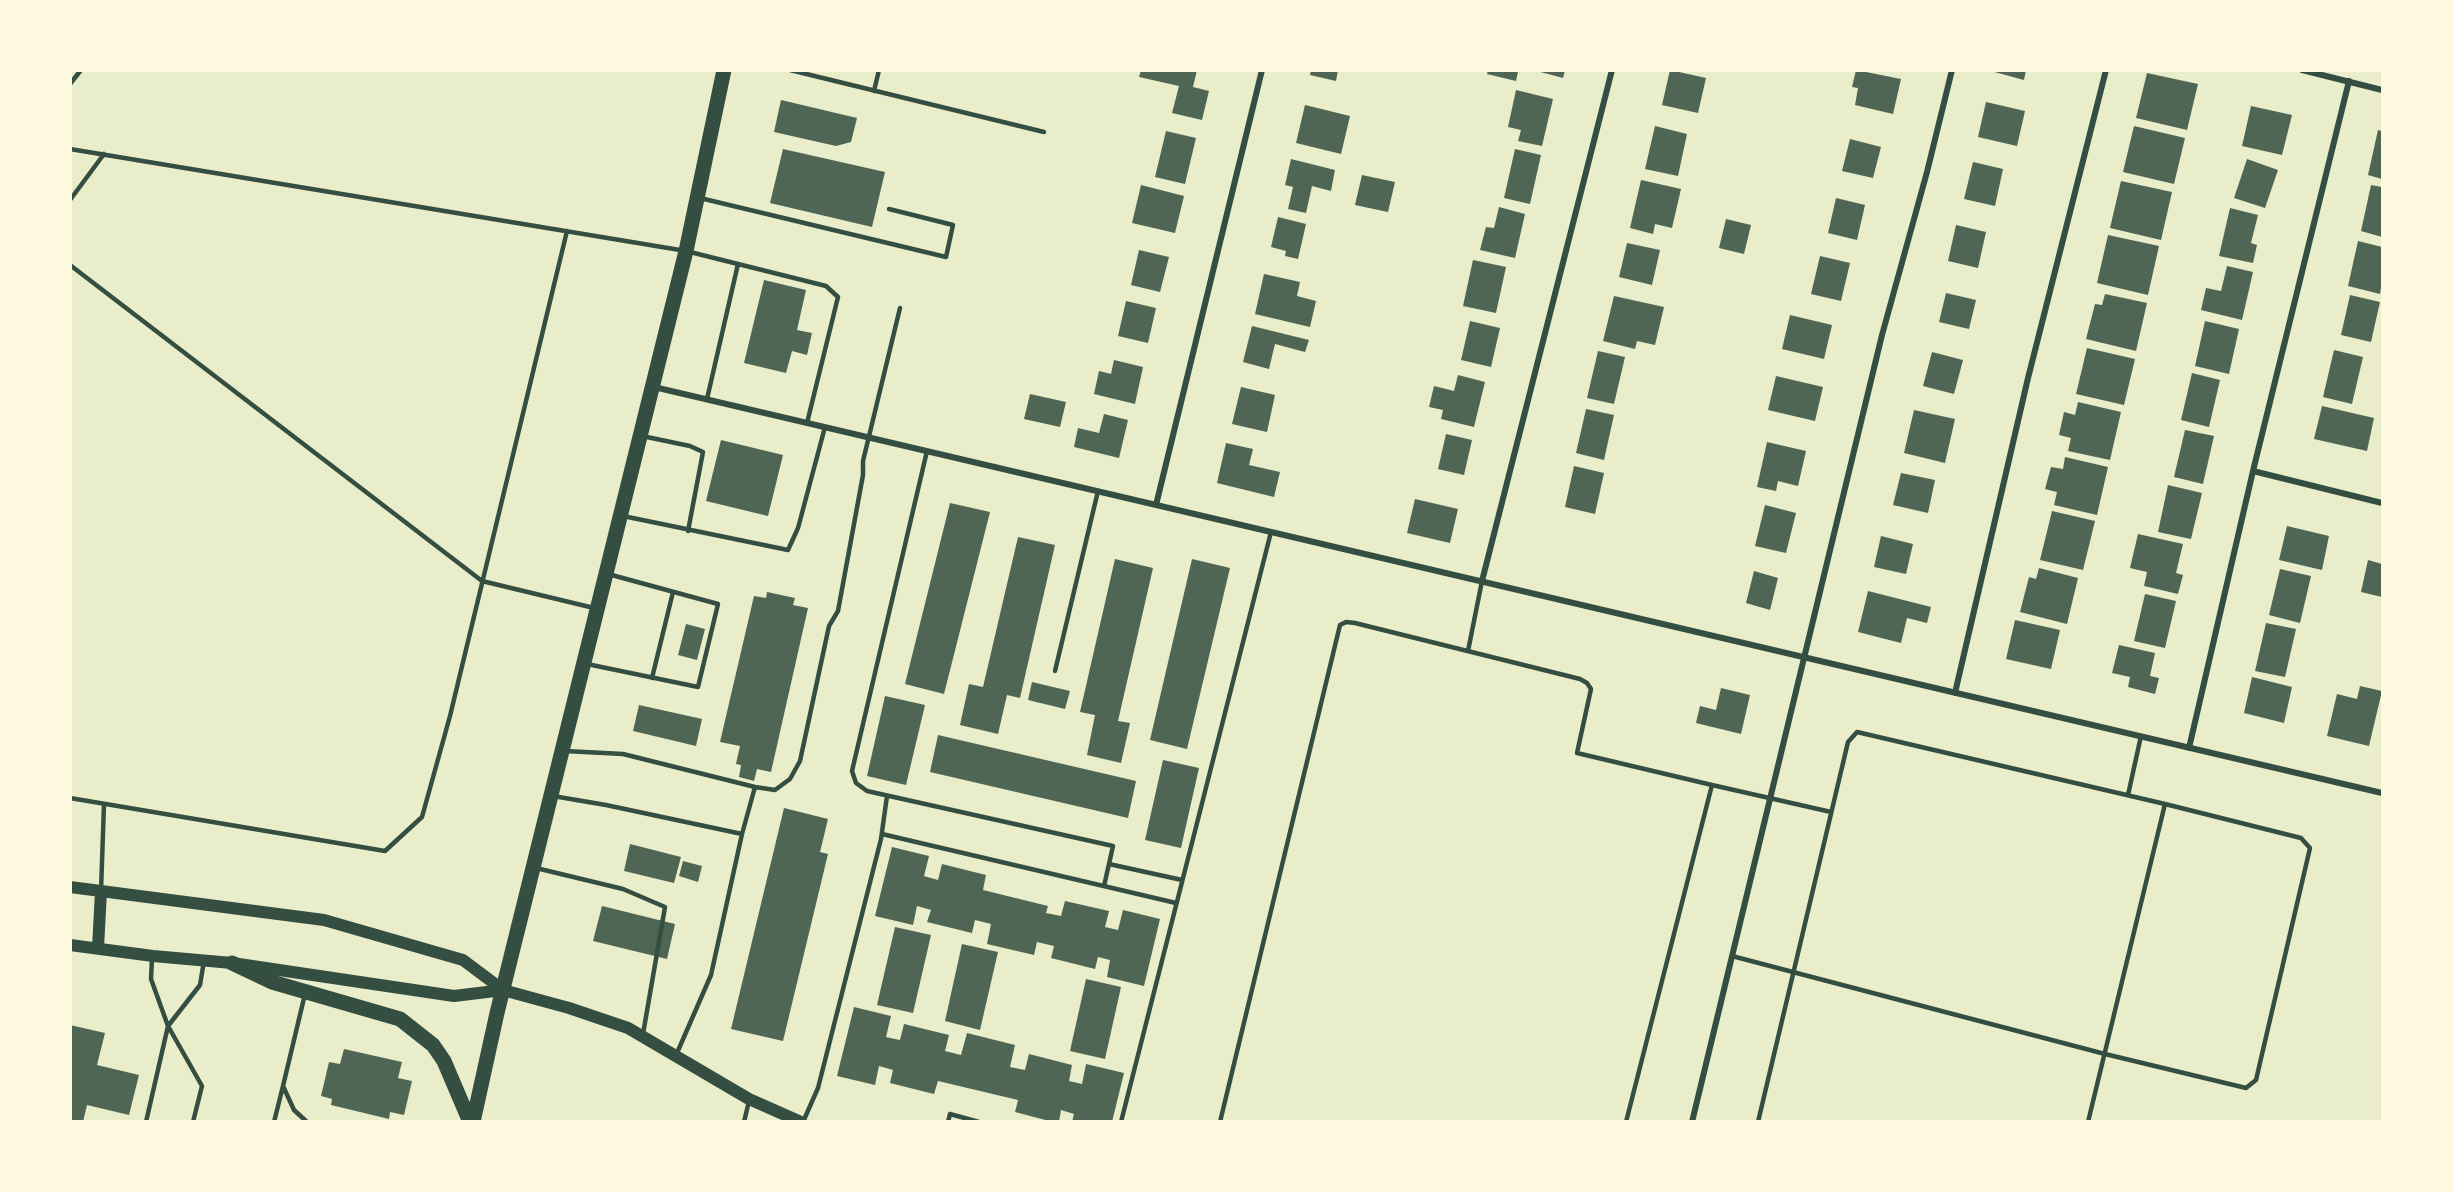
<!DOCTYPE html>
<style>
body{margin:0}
#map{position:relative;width:2453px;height:1192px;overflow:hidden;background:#e9edc9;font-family:"Times New Roman",serif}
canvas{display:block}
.frame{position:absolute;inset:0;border:72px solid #fefae0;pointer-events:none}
</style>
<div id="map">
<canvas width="2453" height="1192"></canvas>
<div class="frame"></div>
</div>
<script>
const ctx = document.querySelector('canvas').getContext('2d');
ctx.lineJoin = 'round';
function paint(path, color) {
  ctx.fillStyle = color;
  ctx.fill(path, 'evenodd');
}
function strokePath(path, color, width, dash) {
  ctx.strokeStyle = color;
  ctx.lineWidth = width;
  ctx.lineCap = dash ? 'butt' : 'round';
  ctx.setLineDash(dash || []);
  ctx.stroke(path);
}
paint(new Path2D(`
 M 1141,70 L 1197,70 L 1193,87 L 1209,91 L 1202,120 L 1172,113 L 1179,86 L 1139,77 Z
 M 1311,70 L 1338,70 L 1336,81 L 1310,75 Z
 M 1488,70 L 1510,70 L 1518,72 L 1516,81 L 1487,74 Z
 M 1533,70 L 1565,70 L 1563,78 Z
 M 1670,70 L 1706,78 L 1698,113 L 1662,105 Z
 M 1856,70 L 1901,79 L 1893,114 L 1855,105 L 1858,88 L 1852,87 Z
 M 1987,70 L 2026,70 L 2024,80 Z
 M 2147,73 L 2198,84 L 2187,130 L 2136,118 Z
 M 1516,90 L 1553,99 L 1542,146 L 1518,141 L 1521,130 L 1508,127 Z
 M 781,100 L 857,118 L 851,142 L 836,146 L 774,132 Z
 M 1986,102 L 2025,111 L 2017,146 L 1978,137 Z
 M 1305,105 L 1350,116 L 1341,154 L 1296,143 Z
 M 2251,106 L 2292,115 L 2282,155 L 2242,146 Z
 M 1655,126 L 1687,134 L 1678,176 L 1645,169 Z
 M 2134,126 L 2185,138 L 2174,184 L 2123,172 Z
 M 2378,130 L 2382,131 L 2382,179 L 2368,175 Z
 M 1166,131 L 1196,138 L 1185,184 L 1155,177 Z
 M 1850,139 L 1881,147 L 1873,178 L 1842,171 Z
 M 783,149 L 885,172 L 872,227 L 770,203 Z
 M 1515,149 L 1541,155 L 1530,204 L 1504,198 Z
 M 1291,159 L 1335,170 L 1331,191 L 1312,186 L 1306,213 L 1288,209 L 1293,187 L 1285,185 Z
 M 2247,159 L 2278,170 L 2265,208 L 2234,198 Z
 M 1973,162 L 2003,169 L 1995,206 L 1964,199 Z
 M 1362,175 L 1395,182 L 1388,212 L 1355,205 Z
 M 1641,180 L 1681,189 L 1672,228 L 1655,224 L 1653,234 L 1630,228 Z
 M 2121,181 L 2172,192 L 2161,240 L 2110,228 Z
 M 1141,185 L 1184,196 L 1175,233 L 1132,223 Z
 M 2371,185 L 2382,187 L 2382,237 L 2361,231 Z
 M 1836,198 L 1865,205 L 1857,240 L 1828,233 Z
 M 1499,207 L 1525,214 L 1515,258 L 1480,250 L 1486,227 L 1494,228 Z
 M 2230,208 L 2258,215 L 2251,243 L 2257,245 L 2253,263 L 2219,256 Z
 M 1278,217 L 1306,224 L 1298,259 L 1285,256 L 1286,251 L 1271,247 Z
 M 1726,219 L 1751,225 L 1744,254 L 1719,248 Z
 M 1956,225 L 1986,232 L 1978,268 L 1948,261 Z
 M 2108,235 L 2159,246 L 2148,295 L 2097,283 Z
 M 2358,241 L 2382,247 L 2382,282 L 2380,294 L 2348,286 Z
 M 1627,243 L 1660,250 L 1652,285 L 1619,277 Z
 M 1139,250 L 1169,257 L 1160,292 L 1131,285 Z
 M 1820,256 L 1850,263 L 1841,301 L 1811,294 Z
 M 1473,260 L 1506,267 L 1496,313 L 1463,306 Z
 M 2227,266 L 2253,272 L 2242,320 L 2201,310 L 2206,288 L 2221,291 Z
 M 1264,274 L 1300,282 L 1297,296 L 1316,301 L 1310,327 L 1255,314 Z
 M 764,280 L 806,290 L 797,330 L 812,333 L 807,355 L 792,351 L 786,373 L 744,363 Z
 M 1946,293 L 1976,300 L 1969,329 L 1939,322 Z
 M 2105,294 L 2147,303 L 2136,351 L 2086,339 L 2095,304 L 2102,305 Z
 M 2350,295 L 2380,302 L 2371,342 L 2341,335 Z
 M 1614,296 L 1664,307 L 1655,345 L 1637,341 L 1635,349 L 1603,341 Z
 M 1126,301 L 1156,308 L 1148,343 L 1118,336 Z
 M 1790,315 L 1832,325 L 1824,359 L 1782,349 Z
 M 1470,321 L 1500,328 L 1491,367 L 1461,360 Z
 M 2205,321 L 2239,329 L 2229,374 L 2195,366 Z
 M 1252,326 L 1309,340 L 1305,352 L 1275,344 L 1269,369 L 1243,362 Z
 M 2087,348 L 2135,359 L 2124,405 L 2076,394 Z
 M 2334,350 L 2363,357 L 2352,404 L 2323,397 Z
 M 1598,351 L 1625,357 L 1614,404 L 1587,398 Z
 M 1932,352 L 1963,360 L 1954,394 L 1923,386 Z
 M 1114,360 L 1143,367 L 1135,404 L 1094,394 L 1099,371 L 1111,374 Z
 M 2192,373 L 2220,380 L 2209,427 L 2181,420 Z
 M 1458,375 L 1485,382 L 1474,427 L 1441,419 L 1443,410 L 1429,407 L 1434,386 L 1454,391 Z
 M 1776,376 L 1823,387 L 1815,421 L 1768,410 Z
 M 1241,387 L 1275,395 L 1267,432 L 1232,424 Z
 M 1030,394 L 1066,402 L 1060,427 L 1024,419 Z
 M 2078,402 L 2121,412 L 2110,460 L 2068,451 L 2071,438 L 2059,435 L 2064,412 L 2075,415 Z
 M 2322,406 L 2374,418 L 2367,451 L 2314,439 Z
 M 1586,409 L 1614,415 L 1604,460 L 1576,453 Z
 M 1914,410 L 1955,419 L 1945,463 L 1904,453 Z
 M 1104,414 L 1128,420 L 1119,458 L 1074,447 L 1078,428 L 1099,433 Z
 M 2185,430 L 2214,436 L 2203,484 L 2174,477 Z
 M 1446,434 L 1472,440 L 1464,475 L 1438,469 Z
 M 721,440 L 783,455 L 768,516 L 706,501 Z
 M 1767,442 L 1806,451 L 1798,486 L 1778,481 L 1776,491 L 1757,487 Z
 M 1226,443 L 1253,449 L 1249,465 L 1280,472 L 1274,497 L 1217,483 Z
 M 2065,457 L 2108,467 L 2097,515 L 2054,505 L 2057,492 L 2045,489 L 2051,467 L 2063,469 Z
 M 1574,466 L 1604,473 L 1595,514 L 1565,507 Z
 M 1901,473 L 1935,480 L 1928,513 L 1893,505 Z
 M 2168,485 L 2202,493 L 2191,539 L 2158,532 Z
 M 1415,499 L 1458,509 L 1450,543 L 1407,533 Z
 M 950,503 L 990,512 L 944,694 L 905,684 Z
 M 1765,505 L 1796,513 L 1786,553 L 1755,546 Z
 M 2052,511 L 2095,521 L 2083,570 L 2040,560 Z
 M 2287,526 L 2329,536 L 2322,570 L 2279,560 Z
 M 2138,534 L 2183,544 L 2176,573 L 2183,575 L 2178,594 L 2144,586 L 2147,572 L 2130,568 Z
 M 1881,536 L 1913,544 L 1906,574 L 1874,567 Z
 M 1018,537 L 1055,545 L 1020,698 L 1007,695 L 998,734 L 960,725 L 969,684 L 983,687 Z
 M 1115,559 L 1153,568 L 1118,721 L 1130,723 L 1121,763 L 1087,755 L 1095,715 L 1080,712 Z
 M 1192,559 L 1230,568 L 1187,749 L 1150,740 Z
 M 2368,560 L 2382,564 L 2382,597 L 2361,592 Z
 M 2039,568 L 2078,578 L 2067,624 L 2020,612 L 2029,577 L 2036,579 Z
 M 2280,569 L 2311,576 L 2300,623 L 2269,615 Z
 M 1754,571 L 1778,578 L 1770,610 L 1746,603 Z
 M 1868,591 L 1931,607 L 1927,623 L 1907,618 L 1901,643 L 1858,632 Z
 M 767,592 L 795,598 L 793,605 L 808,608 L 771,772 L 757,769 L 754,781 L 739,777 L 741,765 L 736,764 L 740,746 L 720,742 L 754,596 L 766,598 Z
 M 2145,594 L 2176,601 L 2165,648 L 2134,641 Z
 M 2015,620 L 2060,630 L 2051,669 L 2006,659 Z
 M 2266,623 L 2296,629 L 2285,677 L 2255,671 Z
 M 686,624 L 705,629 L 697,660 L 678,655 Z
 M 2119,645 L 2155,653 L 2150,676 L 2159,678 L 2155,694 L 2128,687 L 2130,677 L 2112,673 Z
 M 2252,677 L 2292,687 L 2284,723 L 2244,713 Z
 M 1032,682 L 1070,691 L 1065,709 L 1028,700 Z
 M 2360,686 L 2382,691 L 2369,746 L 2327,736 L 2337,694 L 2357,699 Z
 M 1721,688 L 1750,695 L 1741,734 L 1696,723 L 1700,706 L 1716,710 Z
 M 885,696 L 925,705 L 906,785 L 867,776 Z
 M 639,705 L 702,719 L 696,746 L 633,731 Z
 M 938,735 L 1136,781 L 1128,818 L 930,772 Z
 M 1163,760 L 1199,768 L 1181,848 L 1145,840 Z
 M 784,808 L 828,819 L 820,852 L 828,854 L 783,1041 L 731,1029 Z
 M 630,844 L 681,857 L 674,883 L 624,871 Z
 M 892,847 L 929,856 L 924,876 L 938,880 L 942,864 L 986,875 L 983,890 L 1048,906 L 1046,913 L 1061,916 L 1065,901 L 1109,911 L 1105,927 L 1118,930 L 1123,910 L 1160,919 L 1144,986 L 1107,977 L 1110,960 L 1098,957 L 1095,969 L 1051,958 L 1054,946 L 1037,942 L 1034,955 L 987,944 L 991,924 L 975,920 L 972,933 L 927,922 L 931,910 L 917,906 L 913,925 L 875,916 Z
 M 683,861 L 702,866 L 698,882 L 679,876 Z
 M 602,906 L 675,924 L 667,959 L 593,941 Z
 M 895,927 L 931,935 L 913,1013 L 877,1005 Z
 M 962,944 L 998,952 L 980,1030 L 945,1021 Z
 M 1086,979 L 1121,987 L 1105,1059 L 1070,1051 Z
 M 854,1007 L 891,1016 L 886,1037 L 900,1040 L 904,1024 L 949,1035 L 945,1051 L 961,1055 L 967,1033 L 1015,1045 L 1010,1067 L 1025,1070 L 1029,1054 L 1072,1065 L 1069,1081 L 1082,1084 L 1086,1064 L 1124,1073 L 1112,1122 L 1072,1122 L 1074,1114 L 1061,1110 L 1059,1122 L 1053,1122 L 1015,1112 L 1018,1100 L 938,1081 L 934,1094 L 890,1083 L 893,1070 L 879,1066 L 875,1085 L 837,1076 Z
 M 70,1025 L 105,1033 L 97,1065 L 139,1075 L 129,1115 L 87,1105 L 83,1122 L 70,1122 Z
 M 344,1049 L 402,1062 L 398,1078 L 412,1081 L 404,1115 L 390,1112 L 389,1119 L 331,1105 L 332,1099 L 321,1096 L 329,1062 L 340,1064 Z`), '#4f6655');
strokePath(new Path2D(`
 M 790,70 L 1044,132
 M 70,84 L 81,70
 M 874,91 L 879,70
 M 70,149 L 686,251 L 826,286 L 838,297 L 807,423
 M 700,198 L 946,257 L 953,225 L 889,209
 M 70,200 L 104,154
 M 70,265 L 482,581 L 594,608
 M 707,399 L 738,264
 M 642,436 L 690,446 L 703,452 L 688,531
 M 927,451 L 852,771 L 856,783 L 867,791 L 1113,846 L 1109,864 L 1182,880
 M 623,516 L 788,550 L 798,528 L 825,427
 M 1468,651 L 1482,581
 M 587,664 L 698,687 L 718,604 L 608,574
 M 1055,671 L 1098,491
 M 652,678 L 673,592
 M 565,751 L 623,754 L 755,787 L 742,834
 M 755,787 L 775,790 L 790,779 L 800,761 L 829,626 L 838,611 L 863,475 L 863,461 L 900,308
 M 2128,795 L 2141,736
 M 553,796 L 606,805 L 742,834 L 711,975 L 677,1053
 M 70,798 L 385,851 L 422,817 L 450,716 L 567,231
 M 882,834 L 1176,903
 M 536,868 L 623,889 L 665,907 L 643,1034
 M 1104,886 L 1109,864
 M 101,891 L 104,804
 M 1732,956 L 2105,1054 L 2246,1088 L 2256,1080 L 2310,848 L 2301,838 L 2165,804
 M 152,958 L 151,979 L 168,1026 L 202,1086 L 193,1122
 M 305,994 L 283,1086 L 294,1110 L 307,1122
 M 146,1122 L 168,1026 L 200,985 L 204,961
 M 274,1122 L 283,1086
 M 744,1122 L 749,1101
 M 803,1122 L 818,1088 L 881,839 L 887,796
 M 948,1122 L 950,1114 L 979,1122
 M 1121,1122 L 1271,532
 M 1220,1122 L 1340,625 L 1346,622 L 1355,623 L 1580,679 L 1587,683 L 1591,689 L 1577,753 L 1712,785
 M 1626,1122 L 1712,785 L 1831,812
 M 1758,1122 L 1848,742 L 1857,732 L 2165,804 L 2088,1122`), '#344e41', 4.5);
strokePath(new Path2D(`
 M 2302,70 L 2382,90
 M 654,387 L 2382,793
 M 2253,471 L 2382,503
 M 1156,505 L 1262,70
 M 1482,581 L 1612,70
 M 1955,693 L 2028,378 L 2106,70
 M 2189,748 L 2253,471 L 2349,81
 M 1692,1122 L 1882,335 L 1927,172 L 1952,70`), '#344e41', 6);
strokePath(new Path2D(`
 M 70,887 L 324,920 L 463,960 L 503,990 L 569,1008 L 628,1028 L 749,1099 L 801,1122
 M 70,945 L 153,956 L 232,963 L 454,996 L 503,990
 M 98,948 L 101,891`), '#344e41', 12);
strokePath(new Path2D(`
 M 232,963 L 272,982 L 400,1019 L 433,1045 L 444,1061 L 470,1122
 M 473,1122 L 497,1013 L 686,251 L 724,70`), '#344e41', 15);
</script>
